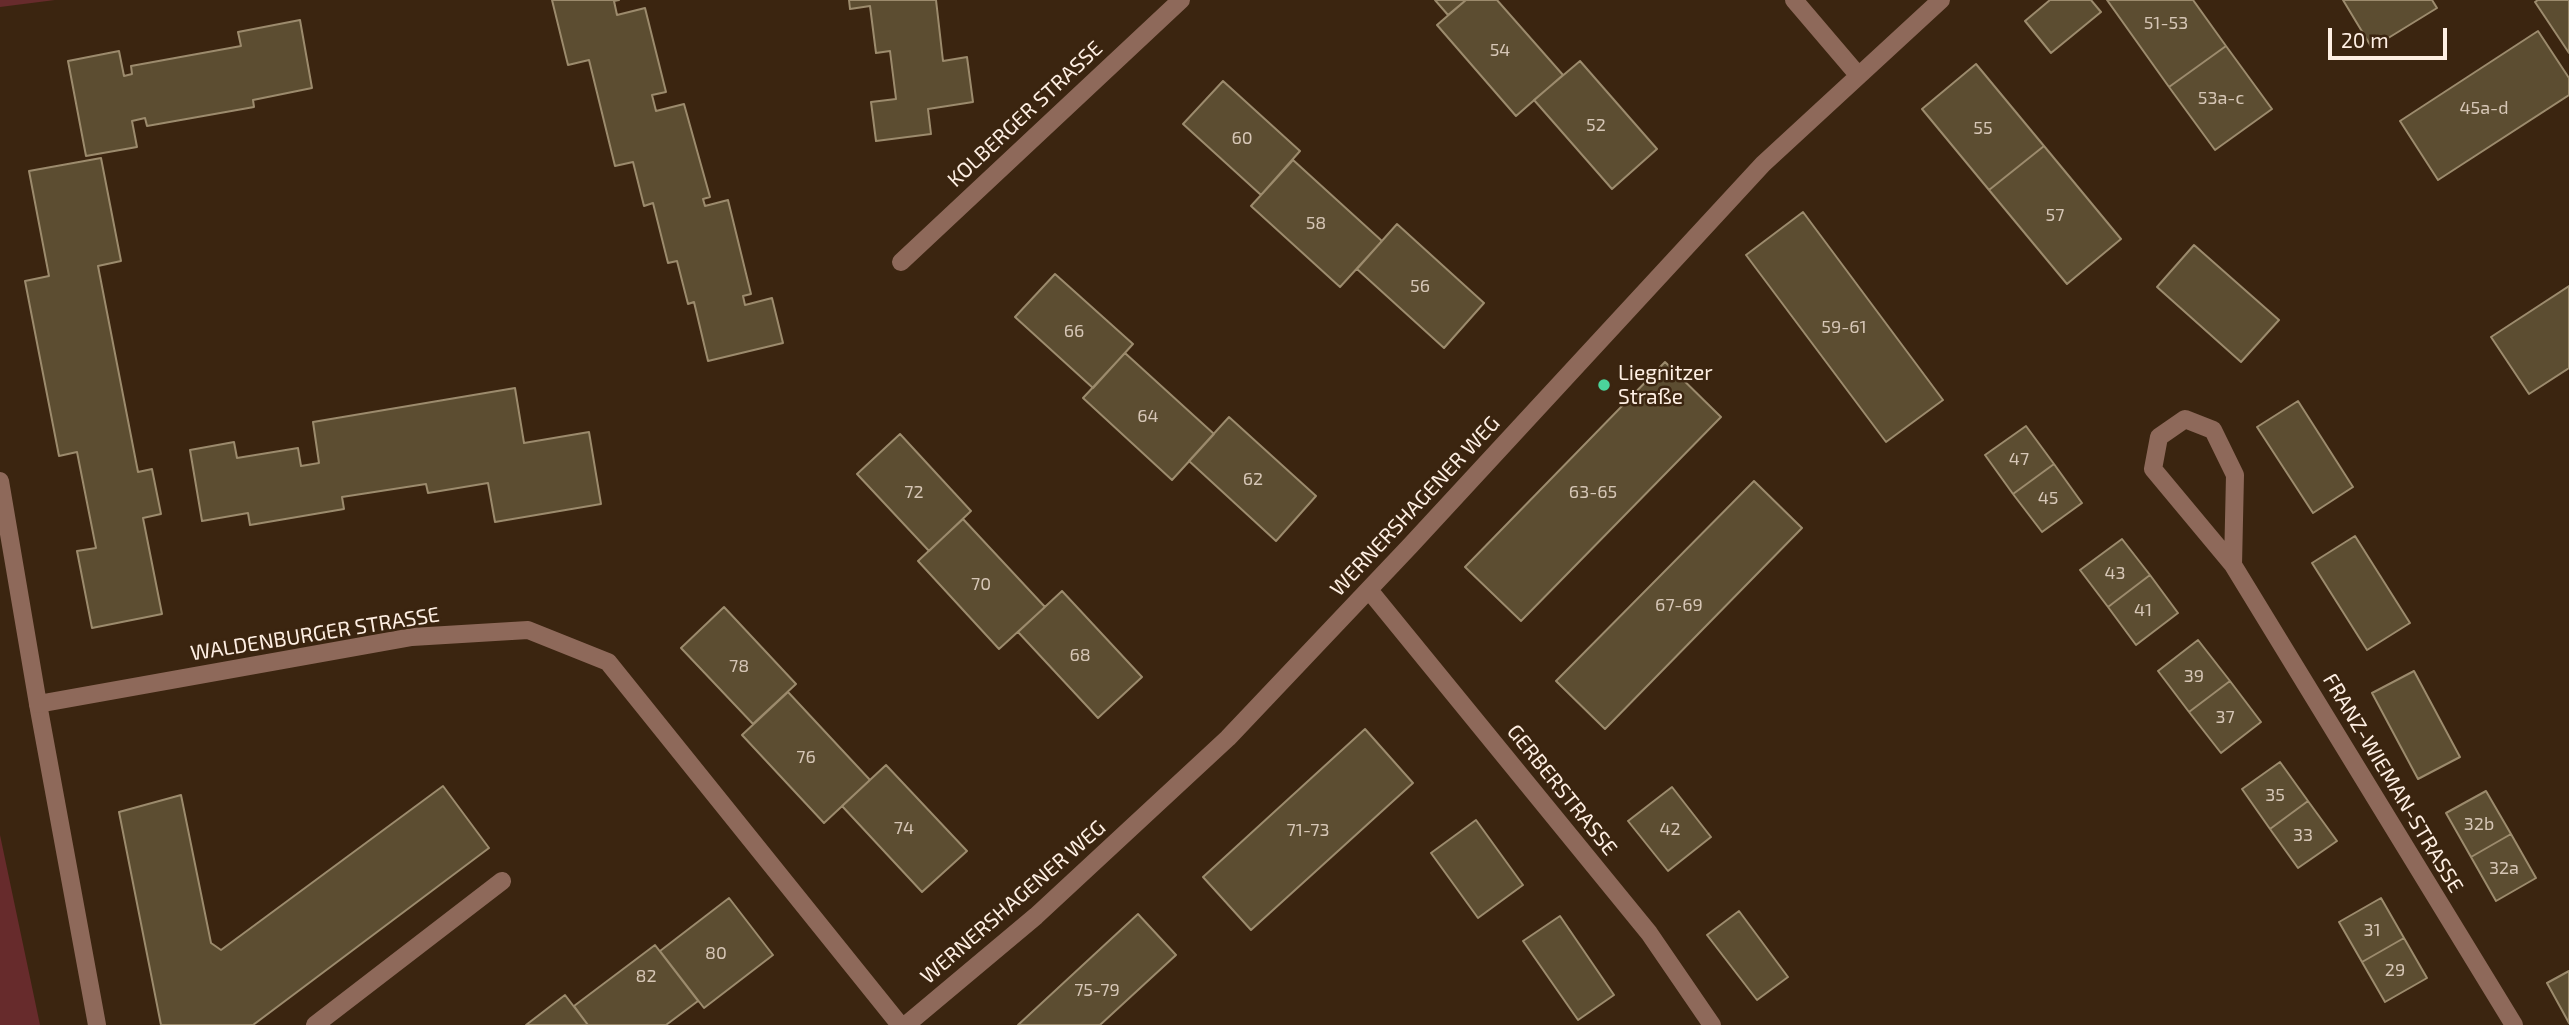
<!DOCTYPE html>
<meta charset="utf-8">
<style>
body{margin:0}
#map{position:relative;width:2569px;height:1025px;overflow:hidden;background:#3b2510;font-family:"Exo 2",sans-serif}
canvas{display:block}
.scale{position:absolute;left:2328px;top:28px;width:119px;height:32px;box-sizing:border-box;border:4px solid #feefe3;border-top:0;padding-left:9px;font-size:21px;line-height:24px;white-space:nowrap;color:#feefe3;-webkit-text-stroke:5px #3b2510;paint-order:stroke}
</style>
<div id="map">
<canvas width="2569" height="1025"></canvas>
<div class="scale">20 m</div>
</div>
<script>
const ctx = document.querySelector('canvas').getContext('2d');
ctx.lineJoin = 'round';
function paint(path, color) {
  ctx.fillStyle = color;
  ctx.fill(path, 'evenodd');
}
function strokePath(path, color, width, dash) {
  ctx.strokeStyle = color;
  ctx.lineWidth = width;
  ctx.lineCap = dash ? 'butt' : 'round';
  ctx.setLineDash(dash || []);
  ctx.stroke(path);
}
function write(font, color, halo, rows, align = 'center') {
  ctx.font = font + ' "Exo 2",sans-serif';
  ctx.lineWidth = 5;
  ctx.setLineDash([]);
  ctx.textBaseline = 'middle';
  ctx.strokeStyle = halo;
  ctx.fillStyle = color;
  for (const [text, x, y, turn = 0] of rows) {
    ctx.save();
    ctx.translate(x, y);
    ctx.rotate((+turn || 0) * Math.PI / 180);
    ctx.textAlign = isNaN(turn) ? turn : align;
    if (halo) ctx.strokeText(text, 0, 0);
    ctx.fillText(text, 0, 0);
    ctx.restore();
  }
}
paint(new Path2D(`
 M 0,0 L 55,0 L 0,7 Z
 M 0,835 L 40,1025 L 0,1025 Z`), '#672b2c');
const building = new Path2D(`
 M 552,0 L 619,0 L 614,1 L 617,15 L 645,8 L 666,92 L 652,95 L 656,111 L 684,104 L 710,197 L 703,199 L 705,206 L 728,200 L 751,294 L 743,296 L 745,305 L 772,298 L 783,343 L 708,361 L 694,302 L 688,304 L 677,261 L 668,263 L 653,203 L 644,206 L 633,162 L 615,166 L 589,60 L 568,65 Z
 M 849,0 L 936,0 L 943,61 L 967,57 L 973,102 L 928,109 L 931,134 L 876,141 L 871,102 L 896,99 L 890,51 L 876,53 L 870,6 L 850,9 Z
 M 1435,0 L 1466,0 L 1448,15 Z
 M 1466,0 L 1497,0 L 1563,75 L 1516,116 L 1437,25 Z
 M 2050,0 L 2091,0 L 2101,12 L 2051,53 L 2025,21 Z
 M 2107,0 L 2193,0 L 2226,46 L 2169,87 Z
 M 2343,0 L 2432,0 L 2437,8 L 2372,48 Z
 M 2538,0 L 2569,0 L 2569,53 L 2535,2 Z
 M 300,20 L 312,88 L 253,100 L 254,107 L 147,126 L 145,118 L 132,121 L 137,147 L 86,156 L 68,61 L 119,51 L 124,76 L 132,74 L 131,66 L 241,46 L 238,32 Z
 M 2538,31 L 2569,78 L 2569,95 L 2438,180 L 2400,121 Z
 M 2226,46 L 2272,109 L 2215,150 L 2169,87 Z
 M 1580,61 L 1657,149 L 1612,189 L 1534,100 Z
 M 1976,64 L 2044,146 L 1989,190 L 1922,109 Z
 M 1223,81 L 1300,151 L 1261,195 L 1183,124 Z
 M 2044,146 L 2121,239 L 2067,284 L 1989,190 Z
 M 101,158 L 121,261 L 98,266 L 138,472 L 152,469 L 161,514 L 143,518 L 162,614 L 92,628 L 77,551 L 96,548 L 77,452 L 59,456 L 25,281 L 49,276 L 29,171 Z
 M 1293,160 L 1382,241 L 1340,287 L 1251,206 Z
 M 1803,212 L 1943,400 L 1886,442 L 1746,255 Z
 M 1397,224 L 1484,303 L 1444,348 L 1357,269 Z
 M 2194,245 L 2279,320 L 2241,362 L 2157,287 Z
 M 1055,274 L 1133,344 L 1093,388 L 1015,317 Z
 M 2569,286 L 2569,368 L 2529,394 L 2491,337 Z
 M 1125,353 L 1214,434 L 1172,480 L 1083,398 Z
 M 1665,362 L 1721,417 L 1521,621 L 1465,567 Z
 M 515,388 L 524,443 L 589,432 L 601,504 L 495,522 L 488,483 L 428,493 L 426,484 L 342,497 L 344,509 L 250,525 L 248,513 L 202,521 L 190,450 L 234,442 L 237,458 L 298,448 L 301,466 L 319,463 L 313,422 Z
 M 2298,401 L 2353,487 L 2313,513 L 2257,427 Z
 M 1229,417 L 1316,496 L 1276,541 L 1189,461 Z
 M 2026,426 L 2054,464 L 2013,494 L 1985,455 Z
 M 900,434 L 971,511 L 929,551 L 857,474 Z
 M 2054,464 L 2082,503 L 2042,532 L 2013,494 Z
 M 1754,481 L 1802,528 L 1605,729 L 1556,681 Z
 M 963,519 L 1045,607 L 999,649 L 918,561 Z
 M 2355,536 L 2410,623 L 2367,650 L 2312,563 Z
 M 2122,539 L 2150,575 L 2108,607 L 2080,570 Z
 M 2150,575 L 2178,613 L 2136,645 L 2108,607 Z
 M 1062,591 L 1142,677 L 1098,718 L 1018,632 Z
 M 724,607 L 796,684 L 753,724 L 681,648 Z
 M 2198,640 L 2230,681 L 2189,712 L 2158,671 Z
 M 2414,671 L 2460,757 L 2418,779 L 2372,693 Z
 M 2230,681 L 2261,722 L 2221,753 L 2189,712 Z
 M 788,692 L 870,780 L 824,823 L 742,735 Z
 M 1365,729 L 1413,783 L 1251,930 L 1203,877 Z
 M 2280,762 L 2308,801 L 2270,829 L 2242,789 Z
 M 886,765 L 967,851 L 922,892 L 842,806 Z
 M 443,786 L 489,848 L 253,1025 L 161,1025 L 119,812 L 181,795 L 211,943 L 221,950 Z
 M 1672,787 L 1711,837 L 1668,871 L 1628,821 Z
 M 2486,791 L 2511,834 L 2471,857 L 2446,813 Z
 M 2308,801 L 2337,841 L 2298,868 L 2270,829 Z
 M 1476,820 L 1523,885 L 1478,918 L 1431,853 Z
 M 2511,834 L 2536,878 L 2496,901 L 2471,857 Z
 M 729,898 L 773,955 L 704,1008 L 660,951 Z
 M 2381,898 L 2404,938 L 2362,962 L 2339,922 Z
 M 1739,911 L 1788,977 L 1757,1000 L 1707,935 Z
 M 1138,914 L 1176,955 L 1100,1025 L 1018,1025 Z
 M 1560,916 L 1614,995 L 1578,1020 L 1523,941 Z
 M 2404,938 L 2427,978 L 2385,1002 L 2362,962 Z
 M 655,945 L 698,1001 L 666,1025 L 588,1025 L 574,1006 Z
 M 2569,971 L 2569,1023 L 2547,983 Z
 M 565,995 L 588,1025 L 526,1025 Z`);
paint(building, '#5c4d31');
strokePath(building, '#9c8b6d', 2);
strokePath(new Path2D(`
 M 38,704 L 97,1025
 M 315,1025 L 502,881`), '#8e695a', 18);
strokePath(new Path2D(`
 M 1794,0 L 1858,75
 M 901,262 L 1181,0
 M 0,481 L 38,704 L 412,637 L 528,630 L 608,662 L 900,1025
 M 2233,565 L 2235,475 L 2213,430 L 2185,419 L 2159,437 L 2153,469 L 2233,565 L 2514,1025
 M 1369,590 L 1649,933 L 1712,1025
 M 906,1025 L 1036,916 L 1228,738 L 1410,546 L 1763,164 L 1941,0`), '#8e695a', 18);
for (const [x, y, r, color] of [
 [1604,385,7,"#4bd49b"]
]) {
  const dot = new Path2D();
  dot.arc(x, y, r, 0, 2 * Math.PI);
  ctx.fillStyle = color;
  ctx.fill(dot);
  strokePath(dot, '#3b2510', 2.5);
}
write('18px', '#d6c6b6', null, [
 ["51-53",2166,23],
 ["54",1500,50],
 ["53a-c",2221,98],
 ["45a-d",2484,108],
 ["52",1596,125],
 ["55",1983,128],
 ["60",1242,138],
 ["57",2055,215],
 ["58",1316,223],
 ["56",1420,286],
 ["59-61",1844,327],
 ["66",1074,331],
 ["64",1148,416],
 ["47",2019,459],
 ["62",1253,479],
 ["72",914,492],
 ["63-65",1593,492],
 ["45",2048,498],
 ["43",2115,573],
 ["70",981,584],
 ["67-69",1679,605],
 ["41",2143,610],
 ["68",1080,655],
 ["78",739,666],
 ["39",2194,676],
 ["37",2225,717],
 ["76",806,757],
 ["35",2275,795],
 ["32b",2479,824],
 ["74",904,828],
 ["42",1670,829],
 ["71-73",1308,830],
 ["33",2303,835],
 ["32a",2504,868],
 ["31",2372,930],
 ["80",716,953],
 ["29",2395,970],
 ["82",646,976],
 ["75-79",1097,990]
]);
write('21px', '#feefe3', '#3b2510', [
 ["KOLBERGER STRASSE",1025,114,-43],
 ["WERNERSHAGENER WEG",1415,506,-47],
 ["WALDENBURGER STRASSE",315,634,-9],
 ["FRANZ-WIEMAN-STRASSE",2393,783,59],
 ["GERBERSTRASSE",1562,790,51],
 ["WERNERSHAGENER WEG",1013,902,-41]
]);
write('21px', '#feefe3', '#3b2510', [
 ["Liegnitzer",1618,373],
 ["Straße",1618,397]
], 'left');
</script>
